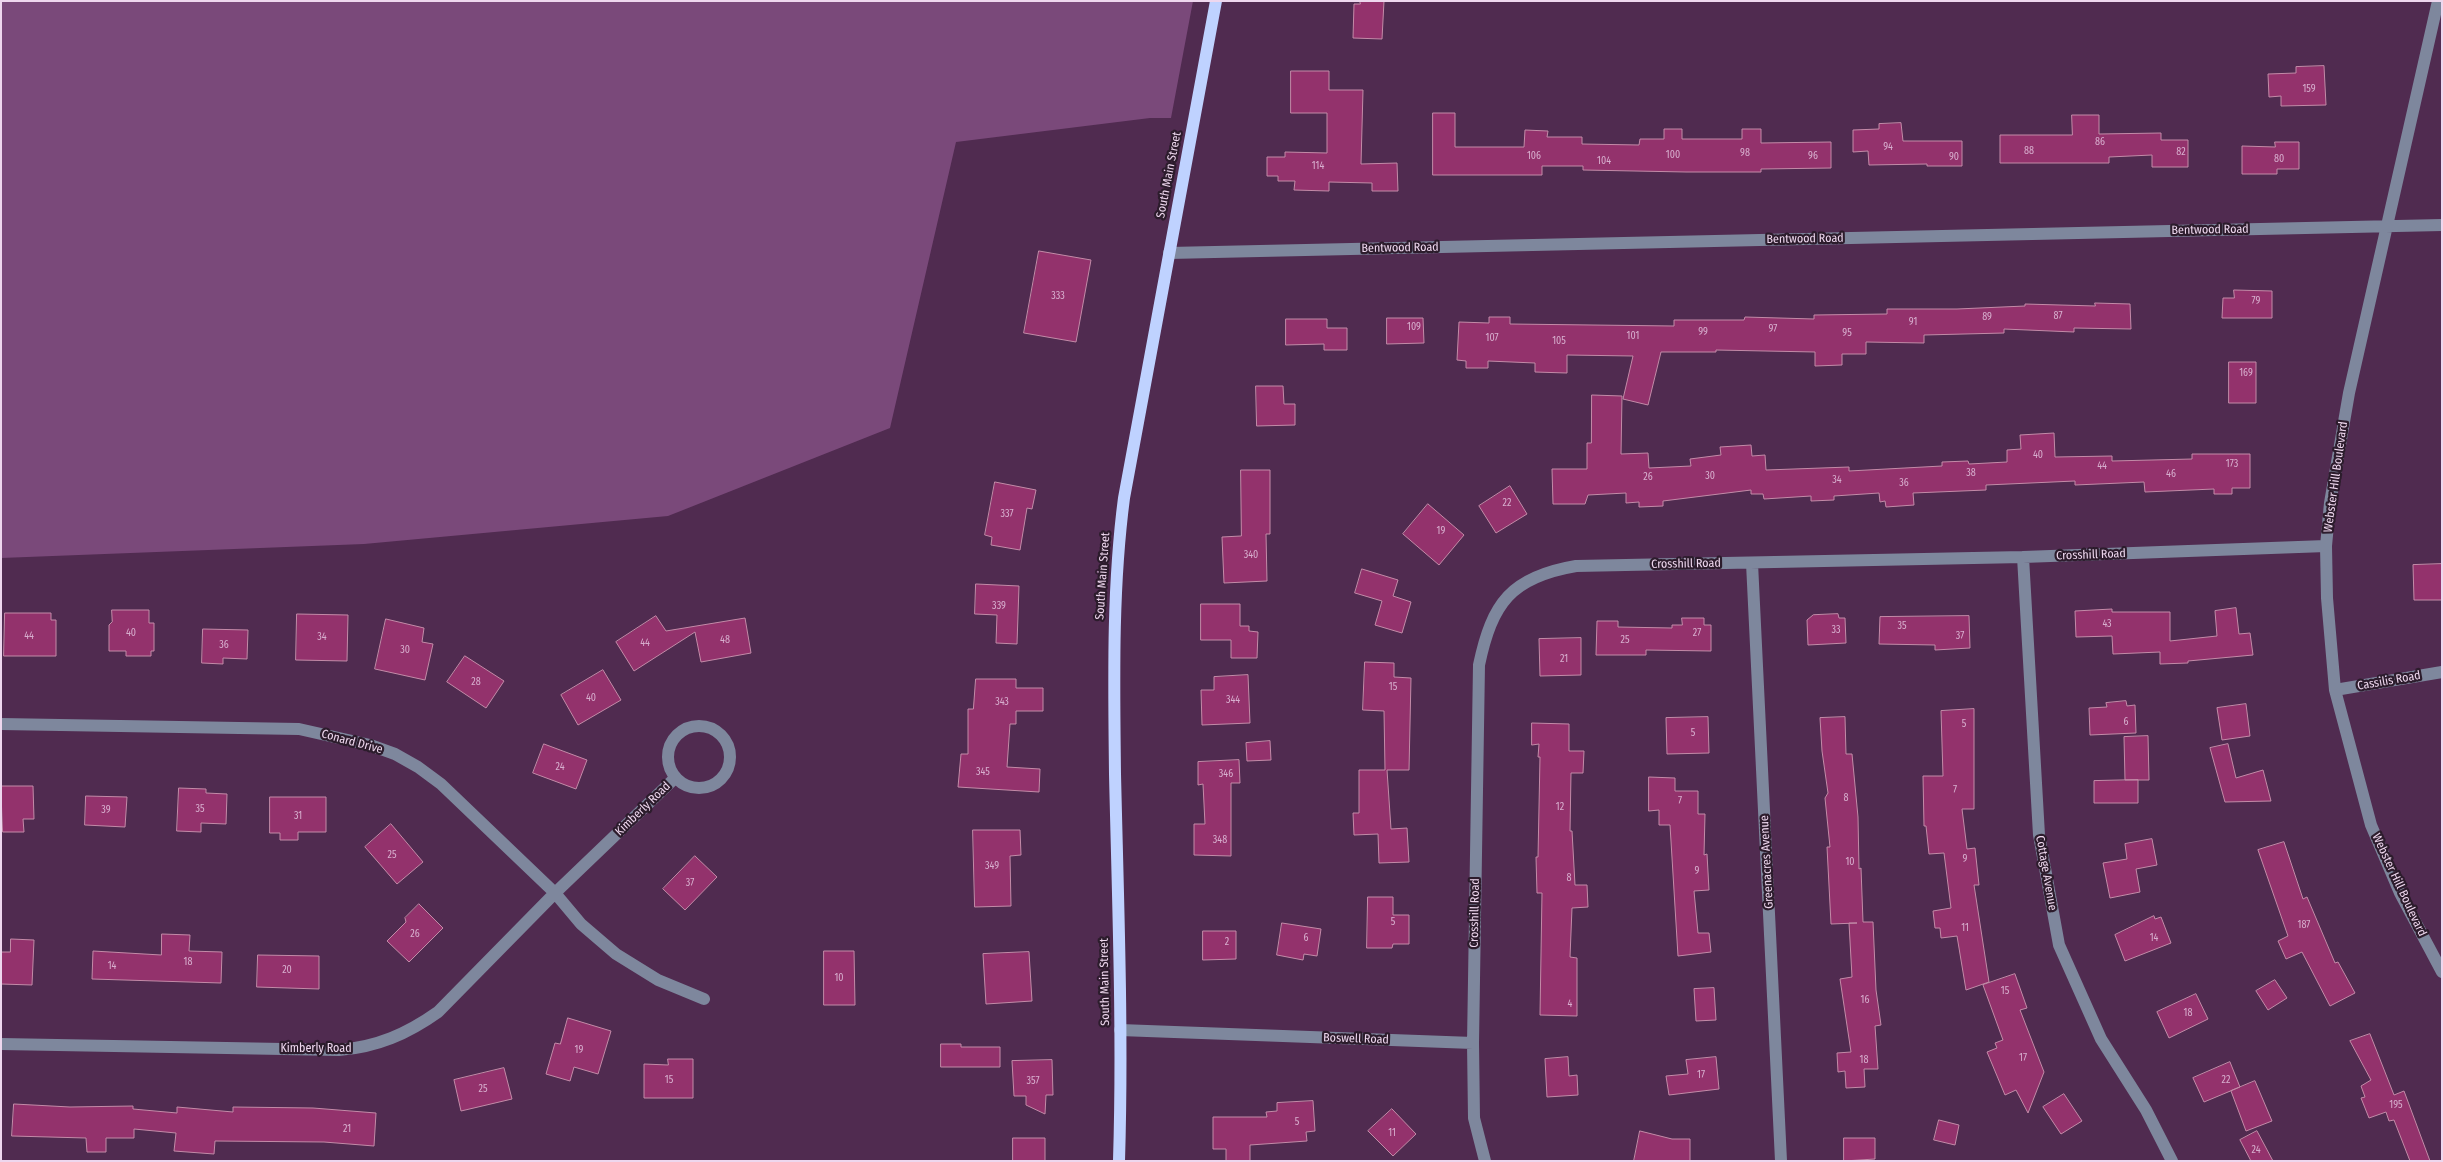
<!DOCTYPE html>
<style>
body{margin:0}
#map{position:relative;width:2443px;height:1162px;overflow:hidden;background:#502b50;font-family:"Fira Sans Condensed",sans-serif}
canvas{display:block}
.frame{position:absolute;inset:0;border:2px solid #eed7ee;pointer-events:none}
</style>
<div id="map">
<canvas width="2443" height="1162"></canvas>
<div class="frame"></div>
</div>
<script>
const ctx = document.querySelector('canvas').getContext('2d');
ctx.lineJoin = 'round';
function paint(path, color) {
  ctx.fillStyle = color;
  ctx.fill(path, 'evenodd');
}
function strokePath(path, color, width, dash) {
  ctx.strokeStyle = color;
  ctx.lineWidth = width;
  ctx.lineCap = dash ? 'butt' : 'round';
  ctx.setLineDash(dash || []);
  ctx.stroke(path);
}
function write(font, color, halo, rows, align = 'center') {
  ctx.font = font + ' "Fira Sans Condensed",sans-serif';
  ctx.lineWidth = 4.5;
  ctx.setLineDash([]);
  ctx.textBaseline = 'middle';
  ctx.strokeStyle = halo;
  ctx.fillStyle = color;
  for (const [text, x, y, turn = 0] of rows) {
    ctx.save();
    ctx.translate(x, y);
    ctx.rotate((+turn || 0) * Math.PI / 180);
    ctx.textAlign = isNaN(turn) ? turn : align;
    if (halo) ctx.strokeText(text, 0, 0);
    ctx.fillText(text, 0, 0);
    ctx.restore();
  }
}
paint(new Path2D(`
 M 1,1 L 1193,1 L 1171,118 L 1150,118 L 956,142 L 890,428 L 668,516 L 364,544 L 1,558 Z`), '#7a497a');
const building = new Path2D(`
 M 1360,1 L 1384,1 L 1382,39 L 1353,38 L 1354,4 L 1360,4 Z
 M 2324,66 L 2326,105 L 2281,106 L 2281,96 L 2269,97 L 2268,74 L 2296,73 L 2296,67 Z
 M 1291,71 L 1329,71 L 1329,90 L 1363,90 L 1361,164 L 1397,163 L 1398,191 L 1372,191 L 1372,183 L 1329,182 L 1329,191 L 1294,190 L 1295,181 L 1278,181 L 1278,176 L 1267,176 L 1267,157 L 1285,157 L 1285,152 L 1327,153 L 1327,113 L 1291,113 Z
 M 1433,113 L 1455,113 L 1455,147 L 1524,147 L 1525,130 L 1548,131 L 1547,137 L 1582,137 L 1582,144 L 1639,145 L 1640,139 L 1664,139 L 1664,129 L 1682,129 L 1682,139 L 1742,139 L 1742,129 L 1761,129 L 1761,143 L 1831,142 L 1831,168 L 1761,169 L 1761,172 L 1686,172 L 1583,170 L 1583,166 L 1542,166 L 1542,175 L 1433,175 Z
 M 2072,115 L 2099,115 L 2099,134 L 2161,133 L 2161,140 L 2188,140 L 2188,167 L 2152,167 L 2152,155 L 2109,157 L 2109,163 L 2000,163 L 2000,135 L 2072,135 Z
 M 1901,123 L 1903,141 L 1962,141 L 1962,166 L 1927,166 L 1927,164 L 1869,165 L 1868,151 L 1853,152 L 1853,130 L 1879,129 L 1879,124 Z
 M 2275,142 L 2299,142 L 2299,169 L 2277,169 L 2277,174 L 2242,174 L 2242,146 L 2275,147 Z
 M 1039,251 L 1091,260 L 1076,342 L 1024,333 Z
 M 2234,290 L 2272,291 L 2272,318 L 2222,318 L 2223,298 L 2234,298 Z
 M 2095,303 L 2130,304 L 2131,329 L 2074,328 L 2074,332 L 2004,329 L 2004,333 L 1924,335 L 1924,343 L 1866,342 L 1866,354 L 1842,354 L 1842,365 L 1815,366 L 1815,352 L 1716,350 L 1716,352 L 1661,352 L 1648,405 L 1623,399 L 1633,356 L 1567,355 L 1567,373 L 1535,372 L 1535,363 L 1488,361 L 1488,368 L 1466,368 L 1466,361 L 1457,360 L 1459,322 L 1489,323 L 1489,317 L 1510,317 L 1510,324 L 1674,326 L 1674,320 L 1744,320 L 1745,317 L 1814,319 L 1814,315 L 1887,314 L 1887,309 L 1957,309 L 2025,306 L 2025,304 L 2095,306 Z
 M 1387,318 L 1423,318 L 1424,343 L 1387,344 Z
 M 1286,319 L 1327,319 L 1327,328 L 1347,328 L 1347,350 L 1324,350 L 1324,344 L 1286,345 Z
 M 2229,362 L 2256,362 L 2256,403 L 2229,403 Z
 M 1256,386 L 1283,386 L 1284,404 L 1295,404 L 1295,425 L 1257,426 Z
 M 1592,395 L 1622,396 L 1621,454 L 1648,453 L 1649,468 L 1691,466 L 1690,459 L 1721,455 L 1720,447 L 1751,445 L 1752,456 L 1765,455 L 1766,470 L 1849,467 L 1849,471 L 1942,466 L 1942,462 L 1968,461 L 1969,464 L 2007,462 L 2007,450 L 2021,449 L 2020,435 L 2054,433 L 2055,457 L 2112,456 L 2112,461 L 2192,459 L 2192,454 L 2250,454 L 2250,488 L 2232,488 L 2232,494 L 2214,494 L 2214,489 L 2145,492 L 2144,482 L 2075,485 L 2075,481 L 1986,485 L 1986,490 L 1913,493 L 1914,505 L 1886,507 L 1885,501 L 1880,502 L 1879,493 L 1834,496 L 1834,500 L 1811,501 L 1811,496 L 1764,499 L 1763,494 L 1751,494 L 1751,490 L 1663,501 L 1663,506 L 1639,507 L 1639,502 L 1626,503 L 1626,493 L 1588,495 L 1585,504 L 1553,504 L 1552,469 L 1587,469 L 1587,443 L 1591,443 Z
 M 1241,470 L 1270,470 L 1270,534 L 1266,534 L 1267,581 L 1224,583 L 1222,537 L 1241,536 Z
 M 995,482 L 1036,490 L 1032,509 L 1027,508 L 1020,550 L 991,545 L 992,537 L 985,535 Z
 M 1510,486 L 1527,514 L 1496,533 L 1479,506 Z
 M 1428,504 L 1464,535 L 1439,565 L 1403,534 Z
 M 2442,564 L 2442,600 L 2414,600 L 2413,565 Z
 M 1362,569 L 1398,580 L 1393,596 L 1411,602 L 1402,633 L 1375,625 L 1382,601 L 1355,593 Z
 M 976,584 L 1019,586 L 1017,644 L 996,643 L 997,615 L 975,614 Z
 M 1201,604 L 1240,604 L 1240,626 L 1249,626 L 1249,631 L 1258,632 L 1257,658 L 1231,658 L 1231,640 L 1201,640 Z
 M 2236,608 L 2239,634 L 2250,633 L 2253,655 L 2188,661 L 2188,663 L 2160,664 L 2160,652 L 2113,654 L 2112,636 L 2076,637 L 2075,611 L 2112,609 L 2112,612 L 2170,612 L 2170,641 L 2217,636 L 2215,611 Z
 M 112,610 L 149,610 L 149,623 L 154,623 L 154,651 L 151,651 L 151,656 L 126,656 L 126,651 L 109,651 L 109,625 L 112,622 Z
 M 5,613 L 51,613 L 51,620 L 56,620 L 56,656 L 4,656 Z
 M 297,614 L 348,615 L 347,661 L 296,660 Z
 M 1838,614 L 1839,618 L 1845,618 L 1846,643 L 1808,645 L 1807,620 L 1813,615 Z
 M 656,616 L 666,631 L 745,618 L 751,653 L 701,662 L 695,632 L 634,671 L 616,642 Z
 M 1969,616 L 1970,648 L 1935,650 L 1935,645 L 1879,644 L 1880,617 Z
 M 1682,618 L 1704,618 L 1704,625 L 1711,625 L 1711,651 L 1646,650 L 1646,655 L 1596,655 L 1597,621 L 1618,621 L 1618,627 L 1672,628 L 1672,625 L 1682,625 Z
 M 386,619 L 424,628 L 422,642 L 433,644 L 425,680 L 375,669 Z
 M 203,629 L 248,630 L 247,659 L 223,658 L 223,664 L 202,663 Z
 M 1581,638 L 1581,675 L 1540,676 L 1539,639 Z
 M 465,656 L 504,681 L 486,708 L 447,682 Z
 M 1365,662 L 1394,663 L 1394,677 L 1411,678 L 1409,770 L 1387,770 L 1391,829 L 1407,828 L 1409,862 L 1379,863 L 1378,834 L 1354,835 L 1353,813 L 1359,813 L 1359,770 L 1385,770 L 1384,711 L 1363,710 Z
 M 603,670 L 621,700 L 578,725 L 561,695 Z
 M 1248,675 L 1250,723 L 1202,725 L 1201,690 L 1214,690 L 1214,677 Z
 M 976,679 L 1016,679 L 1016,688 L 1043,688 L 1043,711 L 1016,711 L 1016,724 L 1010,724 L 1007,767 L 1040,769 L 1039,792 L 958,787 L 961,754 L 968,754 L 968,709 L 973,709 Z
 M 2126,701 L 2127,706 L 2135,705 L 2136,733 L 2090,735 L 2089,708 L 2107,707 L 2106,703 Z
 M 2246,704 L 2250,736 L 2222,740 L 2217,708 Z
 M 1974,709 L 1974,809 L 1962,809 L 1967,849 L 1975,848 L 1979,885 L 1974,885 L 1989,982 L 1966,990 L 1957,936 L 1941,938 L 1940,928 L 1935,928 L 1933,911 L 1951,908 L 1944,853 L 1929,854 L 1926,826 L 1924,826 L 1923,776 L 1943,776 L 1941,711 Z
 M 1708,717 L 1709,753 L 1667,754 L 1666,718 Z
 M 1845,717 L 1846,754 L 1852,754 L 1858,817 L 1859,869 L 1861,868 L 1863,922 L 1873,922 L 1876,990 L 1881,1025 L 1875,1026 L 1878,1069 L 1864,1069 L 1865,1087 L 1846,1088 L 1845,1071 L 1838,1072 L 1837,1053 L 1851,1052 L 1840,979 L 1852,977 L 1849,923 L 1857,923 L 1831,924 L 1827,847 L 1830,847 L 1825,798 L 1828,793 L 1822,751 L 1820,718 Z
 M 1532,723 L 1569,724 L 1569,751 L 1584,751 L 1583,773 L 1571,773 L 1570,831 L 1572,831 L 1575,885 L 1587,885 L 1588,907 L 1572,908 L 1570,957 L 1577,958 L 1577,1016 L 1540,1015 L 1542,893 L 1537,893 L 1536,857 L 1538,857 L 1540,757 L 1538,757 L 1539,744 L 1532,745 Z
 M 2148,736 L 2149,780 L 2125,780 L 2124,737 Z
 M 1270,741 L 1271,760 L 1247,761 L 1246,743 Z
 M 544,744 L 587,760 L 576,789 L 533,773 Z
 M 2228,744 L 2236,778 L 2263,770 L 2271,801 L 2225,802 L 2210,748 Z
 M 1239,760 L 1240,783 L 1231,783 L 1231,856 L 1194,855 L 1194,824 L 1205,824 L 1203,784 L 1198,785 L 1198,762 Z
 M 1649,777 L 1675,778 L 1675,791 L 1698,791 L 1698,814 L 1705,814 L 1704,855 L 1707,854 L 1709,890 L 1694,891 L 1698,933 L 1709,933 L 1711,952 L 1678,956 L 1670,825 L 1659,825 L 1659,810 L 1649,811 Z
 M 2138,780 L 2138,803 L 2094,803 L 2094,781 Z
 M 1,786 L 33,786 L 34,819 L 23,819 L 24,832 L 3,832 Z
 M 179,788 L 206,789 L 206,793 L 227,794 L 226,824 L 201,823 L 201,832 L 177,831 Z
 M 86,796 L 127,797 L 125,827 L 85,825 Z
 M 270,797 L 326,797 L 326,832 L 298,832 L 298,840 L 280,840 L 280,833 L 270,833 Z
 M 391,824 L 423,862 L 397,884 L 365,847 Z
 M 973,830 L 1020,830 L 1021,855 L 1010,856 L 1011,906 L 975,907 Z
 M 2152,839 L 2157,865 L 2136,869 L 2140,892 L 2110,898 L 2103,863 L 2127,859 L 2125,844 Z
 M 2284,842 L 2303,899 L 2307,897 L 2335,963 L 2338,962 L 2355,993 L 2330,1006 L 2302,952 L 2286,959 L 2278,941 L 2288,936 L 2258,850 Z
 M 695,856 L 717,877 L 685,910 L 663,889 Z
 M 1368,897 L 1393,897 L 1393,915 L 1409,915 L 1409,944 L 1393,944 L 1392,948 L 1367,948 Z
 M 419,904 L 443,928 L 409,962 L 387,941 L 406,922 L 405,918 Z
 M 2154,916 L 2155,919 L 2161,917 L 2171,943 L 2125,961 L 2115,935 Z
 M 1282,923 L 1321,929 L 1317,956 L 1304,954 L 1303,960 L 1277,955 Z
 M 1203,931 L 1236,931 L 1236,959 L 1203,960 Z
 M 162,934 L 190,935 L 189,951 L 222,952 L 221,983 L 92,979 L 93,951 L 161,955 Z
 M 11,939 L 34,940 L 32,985 L 1,984 L 1,952 L 10,952 Z
 M 824,951 L 854,951 L 855,1005 L 824,1005 Z
 M 1029,952 L 1032,1001 L 986,1004 L 983,954 Z
 M 258,955 L 319,956 L 319,989 L 257,987 Z
 M 2015,974 L 2027,1008 L 2020,1010 L 2044,1072 L 2028,1113 L 2016,1090 L 2005,1095 L 1987,1052 L 1997,1048 L 1995,1043 L 2003,1040 L 1983,985 Z
 M 2275,980 L 2287,998 L 2268,1010 L 2256,991 Z
 M 1714,988 L 1716,1020 L 1696,1021 L 1694,989 Z
 M 2196,994 L 2208,1019 L 2169,1038 L 2157,1012 Z
 M 568,1018 L 611,1031 L 598,1074 L 574,1067 L 570,1081 L 546,1074 L 555,1043 L 560,1044 Z
 M 2370,1034 L 2394,1095 L 2404,1091 L 2430,1161 L 2410,1161 L 2394,1120 L 2389,1121 L 2386,1112 L 2369,1118 L 2361,1098 L 2365,1097 L 2361,1086 L 2371,1080 L 2350,1041 Z
 M 941,1044 L 961,1044 L 961,1047 L 1000,1047 L 1000,1067 L 941,1067 Z
 M 1568,1057 L 1569,1076 L 1577,1075 L 1578,1095 L 1547,1097 L 1545,1059 Z
 M 1716,1057 L 1719,1089 L 1669,1095 L 1666,1076 L 1688,1074 L 1686,1060 Z
 M 668,1059 L 693,1059 L 693,1098 L 644,1098 L 644,1064 L 668,1065 Z
 M 1052,1060 L 1053,1095 L 1046,1095 L 1045,1114 L 1026,1105 L 1026,1096 L 1014,1096 L 1012,1061 Z
 M 2230,1062 L 2240,1087 L 2204,1102 L 2193,1078 Z
 M 504,1068 L 512,1099 L 461,1111 L 454,1080 Z
 M 2255,1081 L 2272,1121 L 2246,1131 L 2231,1091 Z
 M 2064,1094 L 2082,1121 L 2061,1134 L 2043,1107 Z
 M 1313,1101 L 1315,1131 L 1306,1132 L 1307,1141 L 1250,1145 L 1250,1161 L 1226,1161 L 1226,1149 L 1213,1149 L 1213,1117 L 1267,1117 L 1266,1112 L 1277,1111 L 1277,1103 Z
 M 14,1104 L 70,1107 L 133,1106 L 133,1109 L 177,1113 L 177,1107 L 233,1112 L 233,1107 L 313,1108 L 376,1113 L 374,1146 L 324,1142 L 215,1141 L 214,1154 L 174,1151 L 176,1133 L 134,1129 L 134,1138 L 106,1138 L 106,1152 L 87,1152 L 86,1138 L 12,1136 Z
 M 1392,1109 L 1416,1134 L 1393,1156 L 1368,1131 Z
 M 1939,1120 L 1959,1125 L 1955,1145 L 1934,1140 Z
 M 1640,1131 L 1672,1139 L 1690,1139 L 1690,1161 L 1634,1161 Z
 M 2257,1131 L 2273,1161 L 2251,1161 L 2240,1140 Z
 M 1013,1138 L 1045,1138 L 1045,1161 L 1013,1161 Z
 M 1844,1138 L 1875,1138 L 1875,1159 L 1844,1161 Z`);
paint(building, '#93326c');
strokePath(building, '#c38ba8', 1);
strokePath(new Path2D(`
 M 2438,1 L 2349,393 L 2330,503 L 2326,546 L 2327,598 L 2335,690 L 2371,825 L 2400,893 L 2442,972
 M 1169,253 L 2442,225
 M 2023,557 L 2039,835 L 2059,945 L 2101,1039 L 2146,1110 L 2172,1161
 M 1752,563 L 1781,1161
 M 2335,690 L 2442,672
 M 1,724 L 299,729 L 370,745 L 395,754 L 418,767 L 441,784 L 555,893 L 581,924 L 616,954 L 658,980 L 704,999
 M668 757a31 31 0 1 1 62 0a31 31 0 1 1-62 0Z
 M 1120,1030 L 1473,1043
 M 1,1044 L 339,1050 C 377,1047 407,1034 438,1012 L 555,893 L 675,778
 M 1485,1161 L 1474,1118 L 1473,1043 L 1479,665 C 1492,603 1511,577 1576,566 L 2023,557 L 2326,546`), '#7e879d', 12);
strokePath(new Path2D(`
 M 1119,1161 C 1123,1032 1118,903 1115,774 C 1114,682 1112,590 1124,498 L 1216,1`), '#bfd2ff', 12);
write('10px', '#d7aece', null, [
 ["159",2309,89],
 ["86",2100,142],
 ["94",1888,147],
 ["88",2029,151],
 ["82",2181,152],
 ["98",1745,153],
 ["100",1673,155],
 ["106",1534,156],
 ["96",1813,156],
 ["90",1954,157],
 ["80",2279,159],
 ["104",1604,161],
 ["114",1318,166],
 ["333",1058,296],
 ["79",2256,301],
 ["87",2058,316],
 ["89",1987,317],
 ["91",1913,322],
 ["109",1414,327],
 ["97",1773,329],
 ["99",1703,332],
 ["95",1847,333],
 ["101",1633,336],
 ["107",1492,338],
 ["105",1559,341],
 ["169",2246,373],
 ["40",2038,455],
 ["173",2232,464],
 ["44",2102,466],
 ["38",1971,473],
 ["46",2171,474],
 ["30",1710,476],
 ["26",1648,477],
 ["34",1837,480],
 ["36",1904,483],
 ["22",1507,503],
 ["337",1007,514],
 ["19",1441,531],
 ["340",1251,555],
 ["339",999,606],
 ["43",2107,624],
 ["35",1902,626],
 ["33",1836,630],
 ["40",131,633],
 ["27",1697,633],
 ["44",29,636],
 ["37",1960,636],
 ["34",322,637],
 ["48",725,640],
 ["25",1625,640],
 ["44",645,643],
 ["36",224,645],
 ["30",405,650],
 ["21",1564,659],
 ["28",476,682],
 ["15",1393,687],
 ["40",591,698],
 ["344",1233,700],
 ["343",1002,702],
 ["6",2126,722],
 ["5",1964,724],
 ["5",1693,733],
 ["24",560,767],
 ["345",983,772],
 ["346",1226,774],
 ["7",1955,790],
 ["8",1846,798],
 ["7",1680,801],
 ["12",1560,807],
 ["35",200,809],
 ["39",106,810],
 ["31",298,816],
 ["348",1220,840],
 ["25",392,855],
 ["9",1965,859],
 ["10",1850,862],
 ["349",992,866],
 ["9",1697,871],
 ["8",1569,878],
 ["37",690,883],
 ["5",1393,922],
 ["187",2304,925],
 ["11",1965,928],
 ["26",415,934],
 ["6",1306,938],
 ["14",2154,938],
 ["2",1227,942],
 ["18",188,962],
 ["14",112,966],
 ["20",287,970],
 ["10",839,978],
 ["15",2005,991],
 ["16",1865,1000],
 ["4",1570,1004],
 ["18",2188,1013],
 ["19",579,1050],
 ["17",2023,1058],
 ["18",1864,1060],
 ["17",1701,1075],
 ["15",669,1080],
 ["22",2226,1080],
 ["357",1033,1081],
 ["25",483,1089],
 ["195",2396,1105],
 ["5",1297,1122],
 ["21",347,1129],
 ["11",1392,1133],
 ["24",2256,1150]
]);
write('12px', '#eed7ee', '#2c1c2c', [
 ["South Main Street",1169,175,-79],
 ["Bentwood Road",2210,230,-1],
 ["Bentwood Road",1805,239,-1],
 ["Bentwood Road",1400,248,-1],
 ["Webster Hill Boulevard",2336,477,-82],
 ["Crosshill Road",2091,555,-2],
 ["Crosshill Road",1686,564,-1],
 ["South Main Street",1103,576,-86],
 ["Cassilis Road",2389,681,-10],
 ["Conard Drive",352,742,15],
 ["Kimberly Road",643,809,-44],
 ["Greenacres Avenue",1767,862,-93],
 ["Cottage Avenue",2046,873,80],
 ["Webster Hill Boulevard",2399,885,65],
 ["Crosshill Road",1475,913,-89],
 ["South Main Street",1105,982,-91],
 ["Boswell Road",1356,1039,2],
 ["Kimberly Road",316,1049]
]);
</script>
